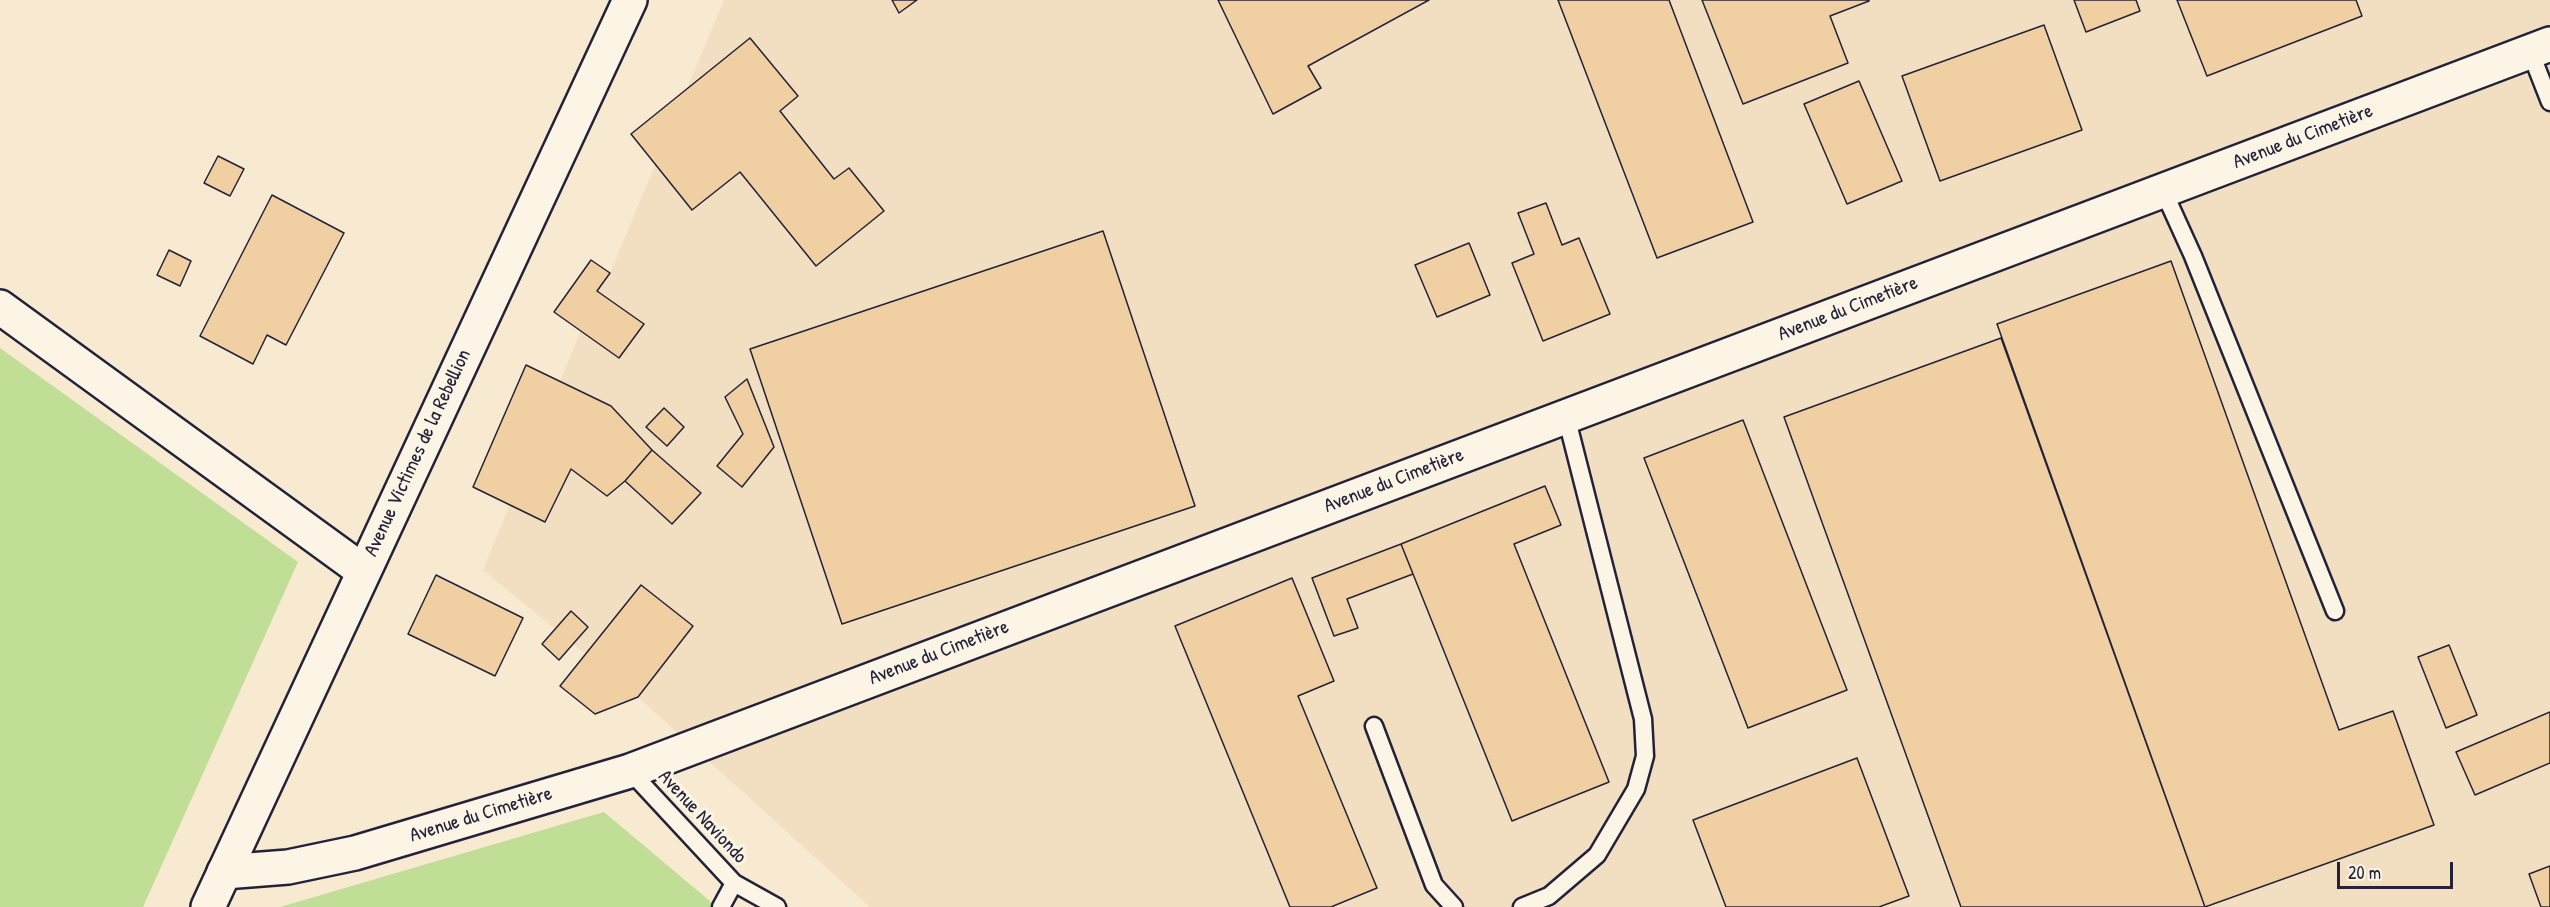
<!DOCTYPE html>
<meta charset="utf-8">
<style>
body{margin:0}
#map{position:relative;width:2550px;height:907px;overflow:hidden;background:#f8ead1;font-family:"Patrick Hand",sans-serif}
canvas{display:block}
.scale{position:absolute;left:2337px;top:862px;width:116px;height:27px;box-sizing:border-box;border:3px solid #22223b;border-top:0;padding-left:8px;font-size:18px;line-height:21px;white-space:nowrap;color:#22223b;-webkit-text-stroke:4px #fcf5e5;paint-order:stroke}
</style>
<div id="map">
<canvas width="2550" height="907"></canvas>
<div class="scale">20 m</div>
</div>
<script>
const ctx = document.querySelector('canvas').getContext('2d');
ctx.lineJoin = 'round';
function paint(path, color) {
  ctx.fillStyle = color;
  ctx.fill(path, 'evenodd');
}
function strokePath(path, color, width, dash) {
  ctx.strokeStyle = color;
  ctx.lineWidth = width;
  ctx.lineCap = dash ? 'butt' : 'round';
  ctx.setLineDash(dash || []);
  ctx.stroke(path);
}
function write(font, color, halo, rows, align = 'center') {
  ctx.font = font + ' "Patrick Hand",sans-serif';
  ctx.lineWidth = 6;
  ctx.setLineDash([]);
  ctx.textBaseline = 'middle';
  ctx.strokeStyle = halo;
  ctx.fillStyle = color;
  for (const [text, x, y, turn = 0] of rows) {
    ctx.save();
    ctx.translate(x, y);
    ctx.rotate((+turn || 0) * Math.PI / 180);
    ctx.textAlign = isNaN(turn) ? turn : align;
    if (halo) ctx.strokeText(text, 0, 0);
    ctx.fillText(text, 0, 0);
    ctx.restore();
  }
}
paint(new Path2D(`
 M 724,0 L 2550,0 L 2550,907 L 870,907 L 638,697 L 483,570 L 597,291 L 610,273 Z`), '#f2dec0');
paint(new Path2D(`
 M 0,348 L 298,562 L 143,907 L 0,907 Z
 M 604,812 L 717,907 L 280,907 Z`), '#c1de96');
const building = new Path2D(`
 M 892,0 L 917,0 L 899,13 Z
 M 1218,0 L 1429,0 L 1308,66 L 1321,88 L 1273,114 Z
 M 1558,0 L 1669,0 L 1753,222 L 1657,258 Z
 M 1702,0 L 1869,0 L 1869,1 L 1830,16 L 1848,63 L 1743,104 Z
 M 2074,0 L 2136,0 L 2140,11 L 2086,32 Z
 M 2177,0 L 2356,0 L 2362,16 L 2207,76 Z
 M 2044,25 L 2082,130 L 1940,181 L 1902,76 Z
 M 750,38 L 798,96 L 780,111 L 834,179 L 849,168 L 884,211 L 816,266 L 740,172 L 692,210 L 631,134 Z
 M 1859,81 L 1902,181 L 1847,204 L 1804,104 Z
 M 218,156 L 244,169 L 230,196 L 204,183 Z
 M 272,195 L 344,233 L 286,345 L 267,335 L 253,364 L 200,336 Z
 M 1546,203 L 1562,245 L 1579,238 L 1610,314 L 1543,341 L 1512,263 L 1534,254 L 1518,213 Z
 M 1103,231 L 1195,506 L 842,624 L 750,349 Z
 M 1469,243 L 1490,295 L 1437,317 L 1415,265 Z
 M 169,250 L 191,261 L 180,286 L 157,275 Z
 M 591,260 L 610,273 L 597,291 L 644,324 L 619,358 L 554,312 Z
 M 2171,261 L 2339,730 L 2393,711 L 2434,825 L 2205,907 L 1997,324 Z
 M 2001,338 L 2205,907 L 1961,907 L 1784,417 Z
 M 526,365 L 611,406 L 652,450 L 625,481 L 607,496 L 571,469 L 545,522 L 473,487 Z
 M 747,379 L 774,447 L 742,487 L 717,466 L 743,434 L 725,397 Z
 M 664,408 L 684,427 L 667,446 L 646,427 Z
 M 1743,420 L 1847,690 L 1748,728 L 1644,458 Z
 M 652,450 L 701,493 L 672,524 L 625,481 Z
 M 1545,486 L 1561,525 L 1514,544 L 1609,782 L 1512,821 L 1401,544 Z
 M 1401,544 L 1413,574 L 1347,599 L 1358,628 L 1334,636 L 1312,578 Z
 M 436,575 L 523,618 L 495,676 L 408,634 Z
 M 1292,578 L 1334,681 L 1298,696 L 1377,888 L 1331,907 L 1290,907 L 1175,626 Z
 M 641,585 L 693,626 L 638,697 L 595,714 L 560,686 Z
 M 571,611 L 588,627 L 559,660 L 542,644 Z
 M 2449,645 L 2477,715 L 2446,728 L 2418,657 Z
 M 2550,712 L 2550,763 L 2475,795 L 2456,752 Z
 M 1857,758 L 1909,896 L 1879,907 L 1726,907 L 1693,820 Z
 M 2550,866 L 2550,907 L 2541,907 L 2529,874 Z`);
paint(building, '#f0d0a2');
strokePath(building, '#22223b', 1.5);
const service = new Path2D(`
 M 2530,51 L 2550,102
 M 2163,190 L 2193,256 L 2335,611
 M 1374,726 L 1434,885 L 1454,907
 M 630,771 L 734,883 L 777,907
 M 721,907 L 734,883
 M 1522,907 L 1549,896 L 1597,855 L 1636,789 L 1645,756 L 1643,719 L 1566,416`);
const minor = new Path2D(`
 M 0,307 L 363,571
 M 224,872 L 288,867 L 355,853 L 630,771 L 2550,44`);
const tertiary = new Path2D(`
 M 208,907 L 630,0`);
strokePath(service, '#22223b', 21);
strokePath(minor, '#22223b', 38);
strokePath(tertiary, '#22223b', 38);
strokePath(service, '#fcf5e5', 16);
strokePath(minor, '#fcf5e5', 33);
strokePath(tertiary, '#fcf5e5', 33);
write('20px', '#22223b', '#fcf5e5', [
 ["Avenue du Cimetière",2303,137,-21],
 ["Avenue du Cimetière",1848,309,-21],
 ["Avenue Victimes de la Rebellion",418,453,-65],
 ["Avenue du Cimetière",1394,481,-21],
 ["Avenue du Cimetière",939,653,-21],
 ["Avenue du Cimetière",481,815,-17],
 ["Avenue Naviondo",702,817,47]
]);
</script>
